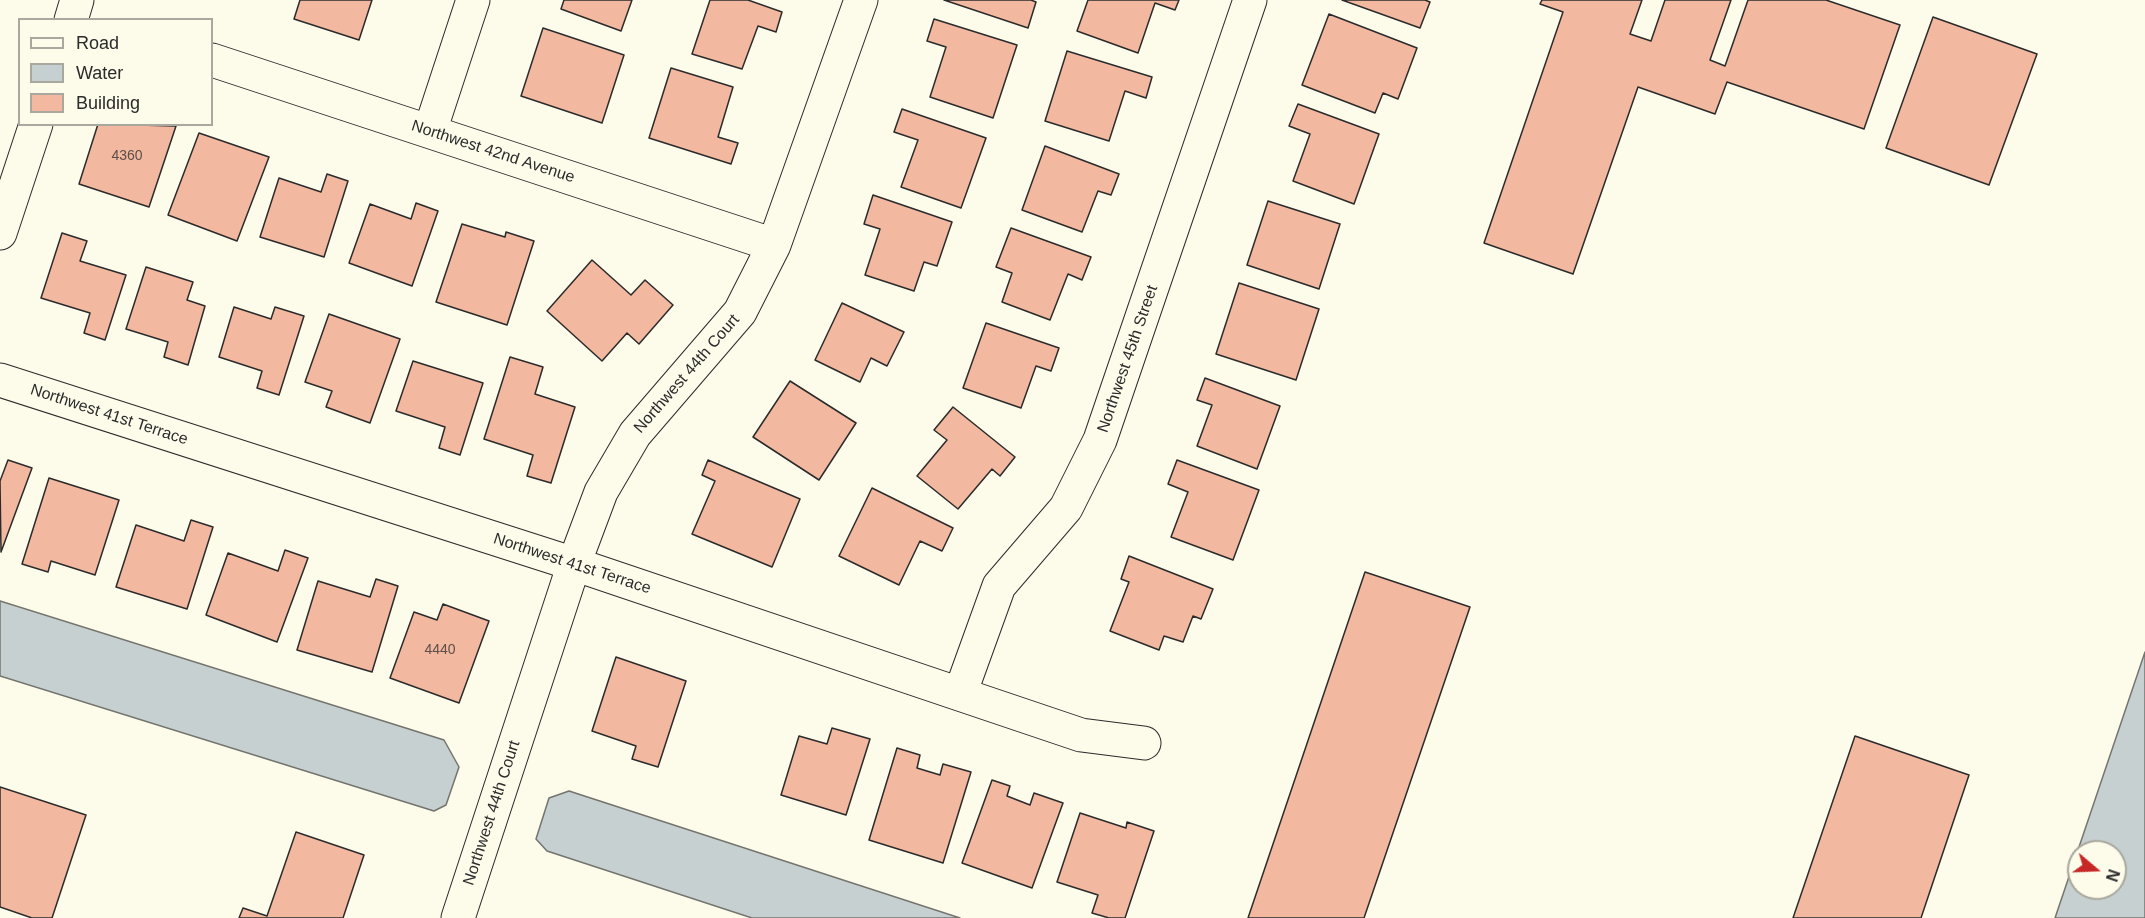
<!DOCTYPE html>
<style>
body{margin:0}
#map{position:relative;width:2145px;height:918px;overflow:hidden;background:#fdfbea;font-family:Arial,sans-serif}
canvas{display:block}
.legend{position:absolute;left:18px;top:18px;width:195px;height:108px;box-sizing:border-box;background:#fdfbea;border:2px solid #a9a89e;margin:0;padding:8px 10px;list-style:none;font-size:18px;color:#2b2b2b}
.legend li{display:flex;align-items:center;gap:12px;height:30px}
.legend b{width:30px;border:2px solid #a9a89e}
.north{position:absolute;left:2067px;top:840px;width:60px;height:60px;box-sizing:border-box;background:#fdfbea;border:2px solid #a9a89e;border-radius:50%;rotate:109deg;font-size:16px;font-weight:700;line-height:24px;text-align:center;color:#2b2b2b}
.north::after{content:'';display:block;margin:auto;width:21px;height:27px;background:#c62828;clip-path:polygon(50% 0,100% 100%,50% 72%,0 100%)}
</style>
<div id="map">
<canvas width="2145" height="918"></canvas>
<ul class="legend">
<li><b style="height:8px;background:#fdfbea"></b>Road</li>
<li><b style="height:16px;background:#c7d0d0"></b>Water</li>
<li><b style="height:16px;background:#f2b8a0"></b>Building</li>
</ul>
<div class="north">N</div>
</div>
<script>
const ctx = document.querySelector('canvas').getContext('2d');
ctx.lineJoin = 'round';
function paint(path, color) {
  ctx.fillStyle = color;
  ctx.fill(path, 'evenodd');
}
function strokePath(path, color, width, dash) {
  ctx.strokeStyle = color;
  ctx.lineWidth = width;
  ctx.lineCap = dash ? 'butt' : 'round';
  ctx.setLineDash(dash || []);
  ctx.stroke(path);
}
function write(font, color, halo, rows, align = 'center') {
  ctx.font = font + ' Arial,sans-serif';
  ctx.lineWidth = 4.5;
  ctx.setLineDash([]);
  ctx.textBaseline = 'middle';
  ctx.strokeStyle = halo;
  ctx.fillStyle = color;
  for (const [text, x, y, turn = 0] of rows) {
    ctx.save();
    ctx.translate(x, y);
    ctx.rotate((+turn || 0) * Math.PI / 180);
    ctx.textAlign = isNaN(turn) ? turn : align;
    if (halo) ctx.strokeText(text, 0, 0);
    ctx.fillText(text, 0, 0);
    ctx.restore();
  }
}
const water = new Path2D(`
 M 0,601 L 444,740 L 459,767 L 446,805 L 434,811 L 0,676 Z
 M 2145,652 L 2145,918 L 2055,918 ZM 2079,852 L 2115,852 L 2115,888 L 2079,888 Z
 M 569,791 L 960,918 L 752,918 L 547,851 L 536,839 L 549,798 Z`);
paint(water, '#c7d0d0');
strokePath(water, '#74746e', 1.5);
const building = new Path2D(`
 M 300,0 L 372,0 L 359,40 L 294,19 Z
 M 564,0 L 632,0 L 621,31 L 561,9 Z
 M 710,0 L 748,0 L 782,12 L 776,32 L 758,26 L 742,69 L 692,54 Z
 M 944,0 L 1031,0 L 1036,2 L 1028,28 Z
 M 1088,0 L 1179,0 L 1175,10 L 1155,3 L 1138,53 L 1077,31 Z
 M 1342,0 L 1425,0 L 1430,2 L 1420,28 Z
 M 1542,0 L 1642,0 L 1630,34 L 1651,41 L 1665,0 L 1731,0 L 1710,60 L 1725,66 L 1748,0 L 1826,0 L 1900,25 L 1864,129 L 1727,82 L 1715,114 L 1638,87 L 1573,274 L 1484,243 L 1563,12 L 1540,4 Z
 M 1329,14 L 1417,48 L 1398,99 L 1383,93 L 1375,113 L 1302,85 Z
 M 1933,17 L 2037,54 L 1989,185 L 1886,148 Z
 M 934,19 L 1017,45 L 993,118 L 930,97 L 946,47 L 927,41 Z
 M 543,28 L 624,55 L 602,123 L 521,96 Z
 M 1067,51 L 1152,77 L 1146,98 L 1125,91 L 1109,141 L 1045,121 Z
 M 671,68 L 733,87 L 718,137 L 738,143 L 731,164 L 649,138 Z
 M 1298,104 L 1379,134 L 1354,204 L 1293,181 L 1310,134 L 1289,126 Z
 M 902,109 L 986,138 L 961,208 L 901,187 L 918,140 L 894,132 Z
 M 98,124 L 176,126 L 149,207 L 79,184 Z
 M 199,133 L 269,157 L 237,241 L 168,215 Z
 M 1045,146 L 1119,174 L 1111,195 L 1098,191 L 1082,232 L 1022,210 Z
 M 327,174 L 348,181 L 324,257 L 260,237 L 279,178 L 321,192 Z
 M 873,195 L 952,222 L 937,266 L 924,262 L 914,291 L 865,275 L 880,229 L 864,224 Z
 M 1268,201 L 1340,224 L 1319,289 L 1247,265 Z
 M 416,203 L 438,211 L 412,286 L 349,263 L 370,204 L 411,219 Z
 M 462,224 L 505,237 L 506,232 L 534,241 L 507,325 L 436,302 Z
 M 1011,228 L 1091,257 L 1082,280 L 1068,274 L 1050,320 L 1002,302 L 1012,273 L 996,267 Z
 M 62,233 L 87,241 L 80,261 L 126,275 L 105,340 L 84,333 L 90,313 L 41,298 Z
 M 592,260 L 631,295 L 645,280 L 673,305 L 639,344 L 627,333 L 602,361 L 547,311 Z
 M 146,267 L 193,282 L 187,300 L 205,306 L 188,365 L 164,357 L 168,342 L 126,329 Z
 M 1239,283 L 1319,309 L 1296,380 L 1216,354 Z
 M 842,303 L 904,332 L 887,366 L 871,358 L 860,382 L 815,360 Z
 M 234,307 L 271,319 L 275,307 L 304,316 L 279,395 L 257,388 L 262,371 L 219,357 Z
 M 329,314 L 400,339 L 370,423 L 326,407 L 332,391 L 305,382 Z
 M 986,323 L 1059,348 L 1051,371 L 1036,366 L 1021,408 L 963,388 Z
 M 510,357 L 543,367 L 535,394 L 575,407 L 551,483 L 527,476 L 533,455 L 484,439 Z
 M 413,361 L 483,383 L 460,455 L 439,448 L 445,427 L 396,411 Z
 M 1205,378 L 1280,406 L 1257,469 L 1197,446 L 1212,405 L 1197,400 Z
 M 790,381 L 856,423 L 819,480 L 753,437 Z
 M 953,407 L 1015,457 L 1000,476 L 992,469 L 958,509 L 917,476 L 947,440 L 934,430 Z
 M 8,460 L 32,468 L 1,552 L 0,481 Z
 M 708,460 L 800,499 L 772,567 L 692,534 L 715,481 L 702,475 Z
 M 1177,460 L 1259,490 L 1233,560 L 1171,537 L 1188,492 L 1168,484 Z
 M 49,478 L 119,500 L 95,575 L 51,561 L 48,572 L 22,564 Z
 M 872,488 L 953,528 L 942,551 L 920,541 L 899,585 L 839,556 Z
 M 191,520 L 213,527 L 187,609 L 116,587 L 136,525 L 184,541 Z
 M 285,550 L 308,558 L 277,642 L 206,615 L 228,553 L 278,571 Z
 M 1129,556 L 1213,589 L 1201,619 L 1193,616 L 1183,642 L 1164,636 L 1159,650 L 1110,631 L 1129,582 L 1121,579 Z
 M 1365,572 L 1470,607 L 1364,918 L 1248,918 Z
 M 376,579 L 398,586 L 372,672 L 297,650 L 318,581 L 370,597 Z
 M 443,604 L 489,621 L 459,703 L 390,678 L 414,612 L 437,620 Z
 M 616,657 L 686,681 L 658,767 L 632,759 L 636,746 L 592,731 Z
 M 832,728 L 870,739 L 846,815 L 781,795 L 799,736 L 827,744 Z
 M 1855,736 L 1969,775 L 1921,918 L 1793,918 Z
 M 897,748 L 920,755 L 917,768 L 940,775 L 943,764 L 971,772 L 943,863 L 869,840 Z
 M 992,780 L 1010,786 L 1007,796 L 1030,805 L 1034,793 L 1063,803 L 1032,888 L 962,863 Z
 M 0,787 L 86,815 L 52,918 L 32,918 L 0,907 Z
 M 1080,813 L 1126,828 L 1127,822 L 1154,831 L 1125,918 L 1109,918 L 1092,913 L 1098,895 L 1057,882 Z
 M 296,832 L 364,855 L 343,918 L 239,918 L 243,908 L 267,916 Z`);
paint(building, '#f2b8a0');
strokePath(building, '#2b2b2b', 1.5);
const minor = new Path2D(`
 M 71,20 L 77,0
 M 212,60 L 774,245
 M 430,131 L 473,0
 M 0,233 L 36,124
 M 0,380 L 574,564 L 1081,735 L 1144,743
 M 960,694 L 999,586 L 1066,508 L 1100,440 L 1250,0
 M 458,918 L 574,564 L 601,492 L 635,434 L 740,312 L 774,245 L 861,0`);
strokePath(minor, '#2b2b2b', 35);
strokePath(minor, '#fdfbea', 33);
write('14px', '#5d4e48', null, [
 ["4360",127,156],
 ["4440",440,650]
]);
write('16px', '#2b2b2b', '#fdfbea', [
 ["Northwest 42nd Avenue",493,152,18],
 ["Northwest 45th Street",1128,359,-71],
 ["Northwest 44th Court",687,374,-49],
 ["Northwest 41st Terrace",109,415,18],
 ["Northwest 41st Terrace",572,564,18],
 ["Northwest 44th Court",492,813,-72]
]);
</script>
